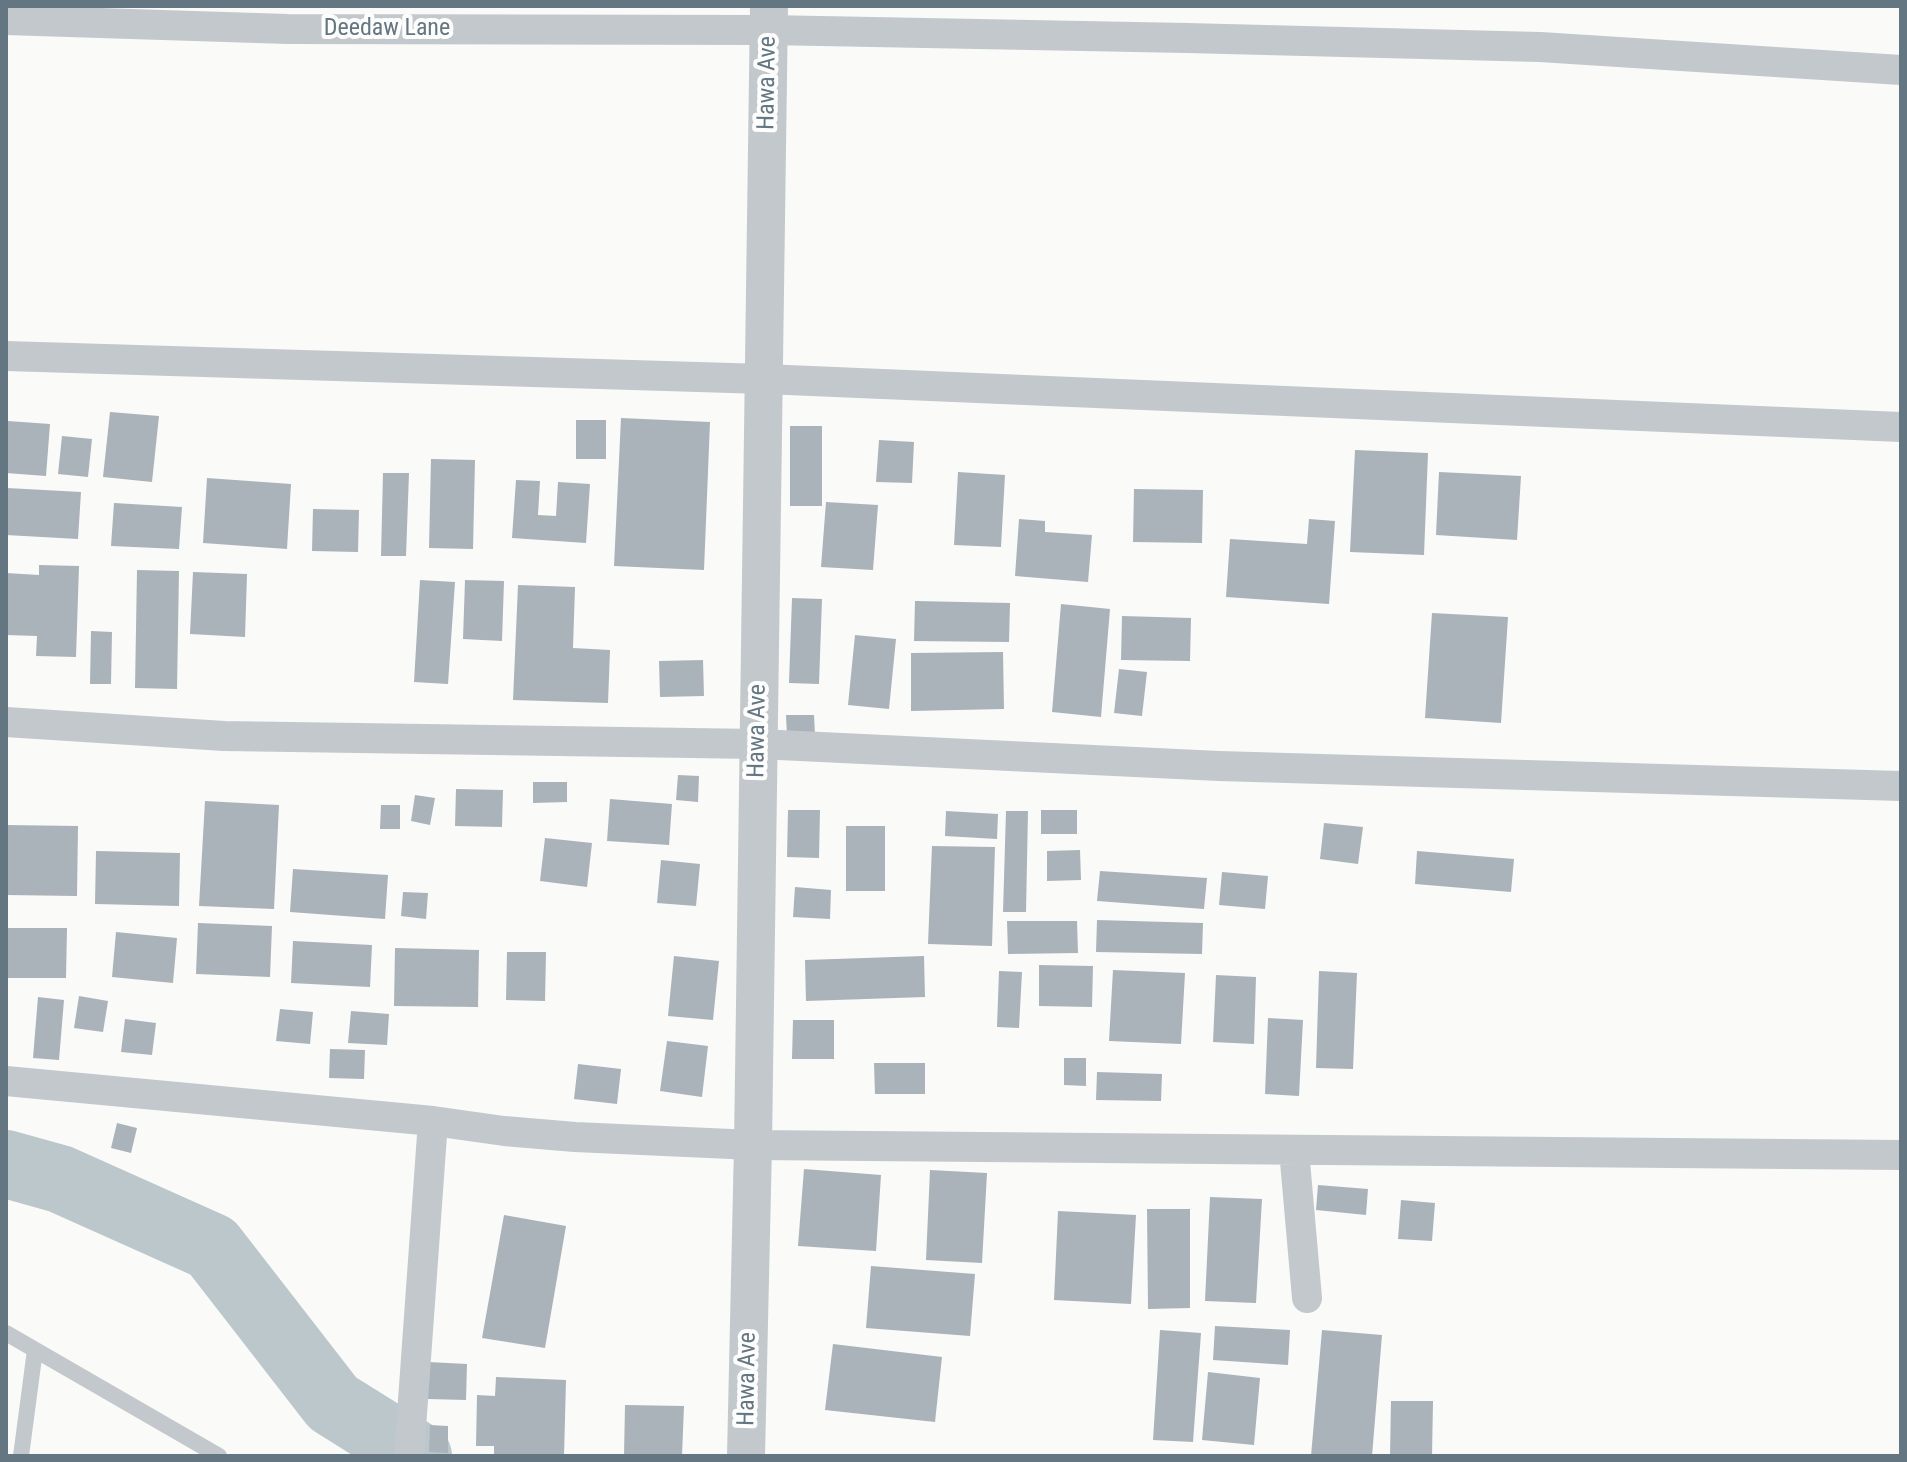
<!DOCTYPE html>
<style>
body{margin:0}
#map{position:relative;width:1907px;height:1462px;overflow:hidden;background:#fafaf8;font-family:"Roboto Condensed",sans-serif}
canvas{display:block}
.frame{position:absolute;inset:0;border:8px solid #657683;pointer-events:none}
</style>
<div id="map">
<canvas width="1907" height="1462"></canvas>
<div class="frame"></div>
</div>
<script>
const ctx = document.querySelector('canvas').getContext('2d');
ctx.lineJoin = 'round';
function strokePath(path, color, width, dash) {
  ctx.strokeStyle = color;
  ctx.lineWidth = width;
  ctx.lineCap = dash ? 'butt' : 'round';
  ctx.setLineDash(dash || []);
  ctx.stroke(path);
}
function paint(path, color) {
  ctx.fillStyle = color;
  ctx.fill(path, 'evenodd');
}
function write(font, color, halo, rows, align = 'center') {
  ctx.font = font + ' "Roboto Condensed",sans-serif';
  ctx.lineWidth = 8;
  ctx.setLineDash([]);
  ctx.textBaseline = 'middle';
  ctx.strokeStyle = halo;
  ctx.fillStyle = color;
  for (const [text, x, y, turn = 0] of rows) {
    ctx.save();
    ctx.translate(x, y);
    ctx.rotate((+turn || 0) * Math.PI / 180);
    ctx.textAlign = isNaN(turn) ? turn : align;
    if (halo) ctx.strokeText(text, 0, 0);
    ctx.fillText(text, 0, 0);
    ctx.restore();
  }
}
strokePath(new Path2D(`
 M 6,1164 L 60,1179 L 212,1247 L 333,1403 L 418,1456`), '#bbc7cb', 68);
paint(new Path2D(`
 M 110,412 L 159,416 L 152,482 L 103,477 Z
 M 621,418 L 710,422 L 704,570 L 614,566 Z
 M 576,420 L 606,420 L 606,459 L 576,459 Z
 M 8,421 L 50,424 L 46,476 L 6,473 Z
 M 790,426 L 822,426 L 822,506 L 790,506 Z
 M 62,436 L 92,439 L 88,477 L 58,474 Z
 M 879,440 L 914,442 L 912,483 L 876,482 Z
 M 1355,450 L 1428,453 L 1424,555 L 1350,552 Z
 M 431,459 L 475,460 L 473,549 L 429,548 Z
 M 958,472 L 1005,475 L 1001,547 L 954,545 Z
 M 1439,472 L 1521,476 L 1517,540 L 1436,535 Z
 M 383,473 L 409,473 L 406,556 L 381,556 Z
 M 207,478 L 291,484 L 287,549 L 203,543 Z
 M 516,480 L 540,481 L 538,515 L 556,516 L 558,482 L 590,484 L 586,543 L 512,538 Z
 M 7,488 L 81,492 L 78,539 L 6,535 Z
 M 1134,489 L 1203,490 L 1202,543 L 1133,542 Z
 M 826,502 L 878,505 L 873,570 L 821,567 Z
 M 114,503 L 182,507 L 179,549 L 111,546 Z
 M 313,509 L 359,510 L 358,552 L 312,551 Z
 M 1019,519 L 1045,521 L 1045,532 L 1092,535 L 1088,582 L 1015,576 Z
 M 1309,519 L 1335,521 L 1329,604 L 1226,597 L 1230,539 L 1307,544 Z
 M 39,565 L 79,566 L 76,657 L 36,656 L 37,636 L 6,635 L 6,573 L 39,575 Z
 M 137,570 L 179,571 L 177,689 L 135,688 Z
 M 193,572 L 247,574 L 245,637 L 190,634 Z
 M 420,580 L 455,582 L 448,684 L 414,682 Z
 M 465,580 L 504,581 L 502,641 L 463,639 Z
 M 518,585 L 575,587 L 573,648 L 610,650 L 608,703 L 513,700 Z
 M 792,598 L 822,599 L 819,684 L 789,683 Z
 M 915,601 L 1010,603 L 1009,642 L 914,641 Z
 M 1061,604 L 1110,609 L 1101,717 L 1052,712 Z
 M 1432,613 L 1508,617 L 1501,723 L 1425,718 Z
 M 1122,616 L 1191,618 L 1190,661 L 1121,660 Z
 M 91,631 L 112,632 L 111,684 L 90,684 Z
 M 855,635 L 896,639 L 889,709 L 848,705 Z
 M 1003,652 L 1004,709 L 911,711 L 911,653 Z
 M 703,660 L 704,696 L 660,697 L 659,661 Z
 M 1119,669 L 1147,672 L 1142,716 L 1114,713 Z
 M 786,715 L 814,715 L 815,735 L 787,736 Z
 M 678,775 L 699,776 L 698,802 L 676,800 Z
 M 533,782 L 567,782 L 567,802 L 533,803 Z
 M 456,789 L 503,790 L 502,827 L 455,826 Z
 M 415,795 L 435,798 L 430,825 L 411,821 Z
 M 610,799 L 672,804 L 669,845 L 607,841 Z
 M 205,801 L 279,805 L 274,909 L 199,906 Z
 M 381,805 L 400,805 L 400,829 L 380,829 Z
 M 788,810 L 820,810 L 819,858 L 787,857 Z
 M 1041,810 L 1077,810 L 1077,834 L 1041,834 Z
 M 946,811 L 998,814 L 997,839 L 945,836 Z
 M 1006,811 L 1028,811 L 1026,912 L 1003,912 Z
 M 1324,823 L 1363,827 L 1358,864 L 1320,859 Z
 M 6,825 L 78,826 L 77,896 L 6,895 Z
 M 846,826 L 885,826 L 885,891 L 846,891 Z
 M 545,838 L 592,843 L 587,887 L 540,881 Z
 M 932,846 L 995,847 L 992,946 L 928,944 Z
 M 1080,850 L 1081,880 L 1047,881 L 1047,851 Z
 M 96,851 L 180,853 L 179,906 L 95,904 Z
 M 1417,851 L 1514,859 L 1511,892 L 1415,884 Z
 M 661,860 L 700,864 L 696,906 L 657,903 Z
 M 293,869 L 388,875 L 385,919 L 290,912 Z
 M 1100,871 L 1207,878 L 1204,909 L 1097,901 Z
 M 1222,872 L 1268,876 L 1265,909 L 1219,905 Z
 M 795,887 L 831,890 L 830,919 L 793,917 Z
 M 403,892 L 428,893 L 426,919 L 401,916 Z
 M 1097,920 L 1203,923 L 1202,954 L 1096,952 Z
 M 1007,921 L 1077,921 L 1078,953 L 1008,954 Z
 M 198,923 L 272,926 L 270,977 L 196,974 Z
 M 6,928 L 67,928 L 66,978 L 6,978 Z
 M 116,932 L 177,938 L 173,983 L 112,977 Z
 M 293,941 L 372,945 L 370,987 L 291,983 Z
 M 395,948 L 479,950 L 478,1007 L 394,1006 Z
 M 507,952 L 546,952 L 545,1001 L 506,1000 Z
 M 674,956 L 719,961 L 713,1020 L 668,1016 Z
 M 924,956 L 925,997 L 806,1001 L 805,960 Z
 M 1039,965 L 1093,966 L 1092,1007 L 1039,1006 Z
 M 1113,970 L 1185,973 L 1181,1044 L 1109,1041 Z
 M 999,971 L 1022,972 L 1019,1028 L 997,1027 Z
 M 1319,971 L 1357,973 L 1353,1069 L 1316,1068 Z
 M 1216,975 L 1256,977 L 1254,1044 L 1213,1042 Z
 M 79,996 L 108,1001 L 103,1032 L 74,1028 Z
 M 38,997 L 64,1000 L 59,1060 L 33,1058 Z
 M 280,1009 L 313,1012 L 310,1044 L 276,1041 Z
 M 351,1011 L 389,1014 L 387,1045 L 348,1043 Z
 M 1268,1018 L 1303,1020 L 1299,1096 L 1265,1094 Z
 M 125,1019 L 156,1023 L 152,1055 L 121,1052 Z
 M 793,1020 L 834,1020 L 834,1059 L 792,1059 Z
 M 667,1041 L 708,1046 L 702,1097 L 660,1091 Z
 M 330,1049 L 365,1050 L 364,1079 L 329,1078 Z
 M 1064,1058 L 1086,1058 L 1086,1086 L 1064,1085 Z
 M 874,1063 L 925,1063 L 925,1094 L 875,1094 Z
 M 578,1064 L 621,1069 L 617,1104 L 574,1099 Z
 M 1097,1072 L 1162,1074 L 1161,1101 L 1096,1100 Z
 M 117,1123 L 137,1128 L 131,1153 L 111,1148 Z
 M 804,1169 L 881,1175 L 876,1251 L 798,1246 Z
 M 930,1170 L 987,1173 L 982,1263 L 926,1260 Z
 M 1318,1185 L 1368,1189 L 1366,1215 L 1316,1210 Z
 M 1210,1197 L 1262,1199 L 1256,1303 L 1205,1301 Z
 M 1401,1200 L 1435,1203 L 1432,1241 L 1398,1239 Z
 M 1147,1209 L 1190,1209 L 1190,1308 L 1148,1309 Z
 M 1058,1211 L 1136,1215 L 1131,1304 L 1054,1300 Z
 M 504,1215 L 566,1226 L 545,1348 L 482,1338 Z
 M 871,1266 L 975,1274 L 970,1336 L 866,1328 Z
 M 1215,1326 L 1290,1330 L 1288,1365 L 1213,1360 Z
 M 1160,1330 L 1201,1333 L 1193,1442 L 1153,1440 Z
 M 1322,1330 L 1382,1335 L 1372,1456 L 1311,1456 Z
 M 833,1344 L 942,1357 L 935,1422 L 825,1410 Z
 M 428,1362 L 467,1364 L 466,1400 L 428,1399 Z
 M 1208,1372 L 1260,1378 L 1254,1445 L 1202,1440 Z
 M 496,1377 L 566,1380 L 564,1456 L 494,1456 L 494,1446 L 476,1446 L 477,1395 L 495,1396 Z
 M 1391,1401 L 1433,1401 L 1432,1456 L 1390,1456 Z
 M 625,1405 L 684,1406 L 682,1456 L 624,1456 Z
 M 430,1425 L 448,1426 L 448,1453 L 429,1452 Z`), '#aab3b9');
strokePath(new Path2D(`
 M 6,1333 L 219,1456
 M 21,1456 L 35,1350`), '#c3c8cc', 16);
strokePath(new Path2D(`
 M 6,20 L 288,29 L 768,30 L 1187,38 L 1540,47 L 1901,70
 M 6,356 L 764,379 L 1901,427
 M 6,722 L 224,736 L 758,744 L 1219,766 L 1901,786
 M 6,1081 L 433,1121 L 504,1131 L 575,1137 L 753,1145 L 1901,1155
 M 1294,1150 L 1307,1298
 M 409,1456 L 433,1121`), '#c3c8cc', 30);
strokePath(new Path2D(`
 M 746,1456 L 753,1145 L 769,6`), '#c3c8cc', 38);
write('24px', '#657683', '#fff', [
 ["Deedaw Lane",387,29],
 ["Hawa Ave",768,83,-89],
 ["Hawa Ave",758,731,-89],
 ["Hawa Ave",748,1379,-89]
]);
</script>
